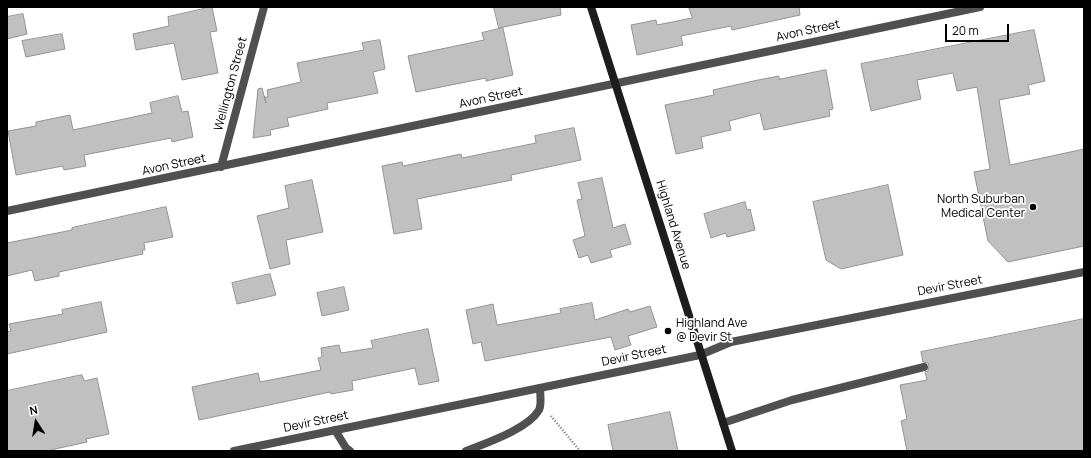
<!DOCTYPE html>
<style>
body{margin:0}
#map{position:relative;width:1091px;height:458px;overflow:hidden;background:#fff;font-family:Manrope,sans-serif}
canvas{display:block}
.frame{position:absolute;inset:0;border:8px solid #000;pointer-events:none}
.north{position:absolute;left:16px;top:402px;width:40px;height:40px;-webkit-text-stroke:3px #fff;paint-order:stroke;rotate:348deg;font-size:11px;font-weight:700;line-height:16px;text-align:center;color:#000}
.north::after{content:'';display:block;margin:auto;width:14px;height:18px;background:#000;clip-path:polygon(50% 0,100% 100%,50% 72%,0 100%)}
.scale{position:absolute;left:945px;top:24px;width:64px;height:18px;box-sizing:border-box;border:2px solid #000;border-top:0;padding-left:5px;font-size:12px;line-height:14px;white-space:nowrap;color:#000;-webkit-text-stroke:3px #fff;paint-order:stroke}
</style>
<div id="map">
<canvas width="1091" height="458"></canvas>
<div class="frame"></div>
<div class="north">N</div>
<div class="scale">20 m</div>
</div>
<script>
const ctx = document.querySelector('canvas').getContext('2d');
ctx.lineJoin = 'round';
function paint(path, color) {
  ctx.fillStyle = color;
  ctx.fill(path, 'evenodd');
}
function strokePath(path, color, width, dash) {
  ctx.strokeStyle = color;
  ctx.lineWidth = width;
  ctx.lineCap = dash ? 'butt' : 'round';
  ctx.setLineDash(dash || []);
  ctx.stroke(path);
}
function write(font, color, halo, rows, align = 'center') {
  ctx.font = font + ' Manrope,sans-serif';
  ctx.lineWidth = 3.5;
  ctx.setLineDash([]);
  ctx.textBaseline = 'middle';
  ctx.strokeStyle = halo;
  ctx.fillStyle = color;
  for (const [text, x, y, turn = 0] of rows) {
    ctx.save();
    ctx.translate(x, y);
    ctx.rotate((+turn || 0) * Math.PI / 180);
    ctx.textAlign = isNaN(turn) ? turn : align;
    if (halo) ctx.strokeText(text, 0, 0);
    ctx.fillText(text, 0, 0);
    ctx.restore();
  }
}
const building = new Path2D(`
 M 212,7 L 217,31 L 210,32 L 218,73 L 182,80 L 174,43 L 136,50 L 133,34 L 169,26 L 168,17 Z
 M 494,7 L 560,7 L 561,15 L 499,28 Z
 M 689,7 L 799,7 L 800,15 L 732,30 L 731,26 L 681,36 L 683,45 L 637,55 L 631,25 L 656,20 L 657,25 L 692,18 Z
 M 23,14 L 27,34 L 7,39 L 7,17 Z
 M 503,28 L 513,75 L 486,81 L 486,78 L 416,92 L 408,56 L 484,40 L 482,33 Z
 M 1034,30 L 1045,81 L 1028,85 L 1030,94 L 999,100 L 1010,165 L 1084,149 L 1084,246 L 1008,262 L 988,241 L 974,172 L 990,169 L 977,87 L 957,91 L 953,73 L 917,80 L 921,99 L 871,111 L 861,64 Z
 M 62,34 L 65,49 L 26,57 L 22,41 Z
 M 380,40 L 385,69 L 373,72 L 378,93 L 327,103 L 328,109 L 287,118 L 289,126 L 270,130 L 271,135 L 253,138 L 258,89 L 262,88 L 266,103 L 264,97 L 268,97 L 267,90 L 301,82 L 297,63 L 364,50 L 362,43 Z
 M 826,70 L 833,109 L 829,110 L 830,116 L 764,130 L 760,113 L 729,121 L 731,130 L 701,137 L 703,148 L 676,154 L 665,105 L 714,95 L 713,90 L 758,80 L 779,76 L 779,79 Z
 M 178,96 L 182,112 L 188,111 L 193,137 L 172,142 L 171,138 L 84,155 L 86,166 L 64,170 L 63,166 L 16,175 L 8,131 L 36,126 L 36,122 L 70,115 L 73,130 L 152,113 L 150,103 Z
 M 574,128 L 581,160 L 511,175 L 512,180 L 417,199 L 422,229 L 394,234 L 382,166 L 402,162 L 403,166 L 461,154 L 462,158 L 536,143 L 535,136 Z
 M 602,178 L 613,228 L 625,224 L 631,244 L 610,250 L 612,257 L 591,263 L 588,255 L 579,258 L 573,240 L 585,236 L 577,200 L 582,199 L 578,183 Z
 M 312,180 L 323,232 L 286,240 L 290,264 L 270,269 L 257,216 L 289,208 L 285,186 Z
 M 888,185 L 903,255 L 841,269 L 826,260 L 813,202 Z
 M 745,202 L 747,210 L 750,209 L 755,230 L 727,237 L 726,233 L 711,238 L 704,214 Z
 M 166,207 L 173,237 L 144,243 L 145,250 L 142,250 L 143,254 L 59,272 L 59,276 L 35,281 L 32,270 L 7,276 L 7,243 L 72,230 L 72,228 Z
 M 270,274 L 276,295 L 237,304 L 232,283 Z
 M 344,287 L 349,310 L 322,316 L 317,293 Z
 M 101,302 L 107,332 L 7,354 L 7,332 L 11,331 L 9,324 L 63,314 L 62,310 Z
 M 592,303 L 595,320 L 628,309 L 630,312 L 650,306 L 657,327 L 628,336 L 631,345 L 615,350 L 611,337 L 485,361 L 481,342 L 473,344 L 466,310 L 493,304 L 497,325 L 561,313 L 560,309 Z
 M 1084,319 L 1084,451 L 907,451 L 901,421 L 907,419 L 900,385 L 927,380 L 925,372 L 928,371 L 929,366 L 928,363 L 923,362 L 921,352 Z
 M 428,329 L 439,381 L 419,385 L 415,368 L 352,381 L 353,390 L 331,394 L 330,392 L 199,420 L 192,387 L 258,373 L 260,382 L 321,370 L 318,358 L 322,357 L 321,348 L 339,345 L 341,353 L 373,348 L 371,341 Z
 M 82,375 L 84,381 L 97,378 L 109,434 L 86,439 L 87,442 L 46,451 L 7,451 L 7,391 Z
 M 670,412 L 678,451 L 613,451 L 608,425 Z`);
paint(building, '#c0c0c0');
strokePath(building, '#949494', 1);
strokePath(new Path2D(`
 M 551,416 L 580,451`), '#727272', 2.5, [1, 2]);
strokePath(new Path2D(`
 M 723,423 L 792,400 L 924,367
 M 335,430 L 346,448 L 350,451
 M 466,451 C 486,443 528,429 539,410 C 542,404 540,394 540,388`), '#505050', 8);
strokePath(new Path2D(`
 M 221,167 L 264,7
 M 7,211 L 980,7
 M 234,451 L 700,355 L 731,342 L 1084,272`), '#505050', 8);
strokePath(new Path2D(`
 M 591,7 L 732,451`), '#1d1d1d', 8);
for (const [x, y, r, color] of [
 [1033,207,4,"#000"],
 [668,331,4,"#000"]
]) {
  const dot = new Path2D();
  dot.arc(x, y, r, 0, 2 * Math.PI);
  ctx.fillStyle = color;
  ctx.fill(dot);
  strokePath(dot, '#fff', 1.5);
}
write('12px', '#000', '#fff', [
 ["Avon Street",808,31,-12],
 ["Wellington Street",231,84,-75],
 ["Avon Street",491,98,-12],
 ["Avon Street",174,165,-12],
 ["Highland Avenue",673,225,73],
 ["Devir Street",950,286,-11],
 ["Devir Street",634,356,-12],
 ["Devir Street",316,422,-12]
]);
write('12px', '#000', '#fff', [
 ["North Suburban",1025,200],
 ["Medical Center",1025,214],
 ["Highland Ave",676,324,"left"],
 ["@ Devir St",676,338,"left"]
], 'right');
</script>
